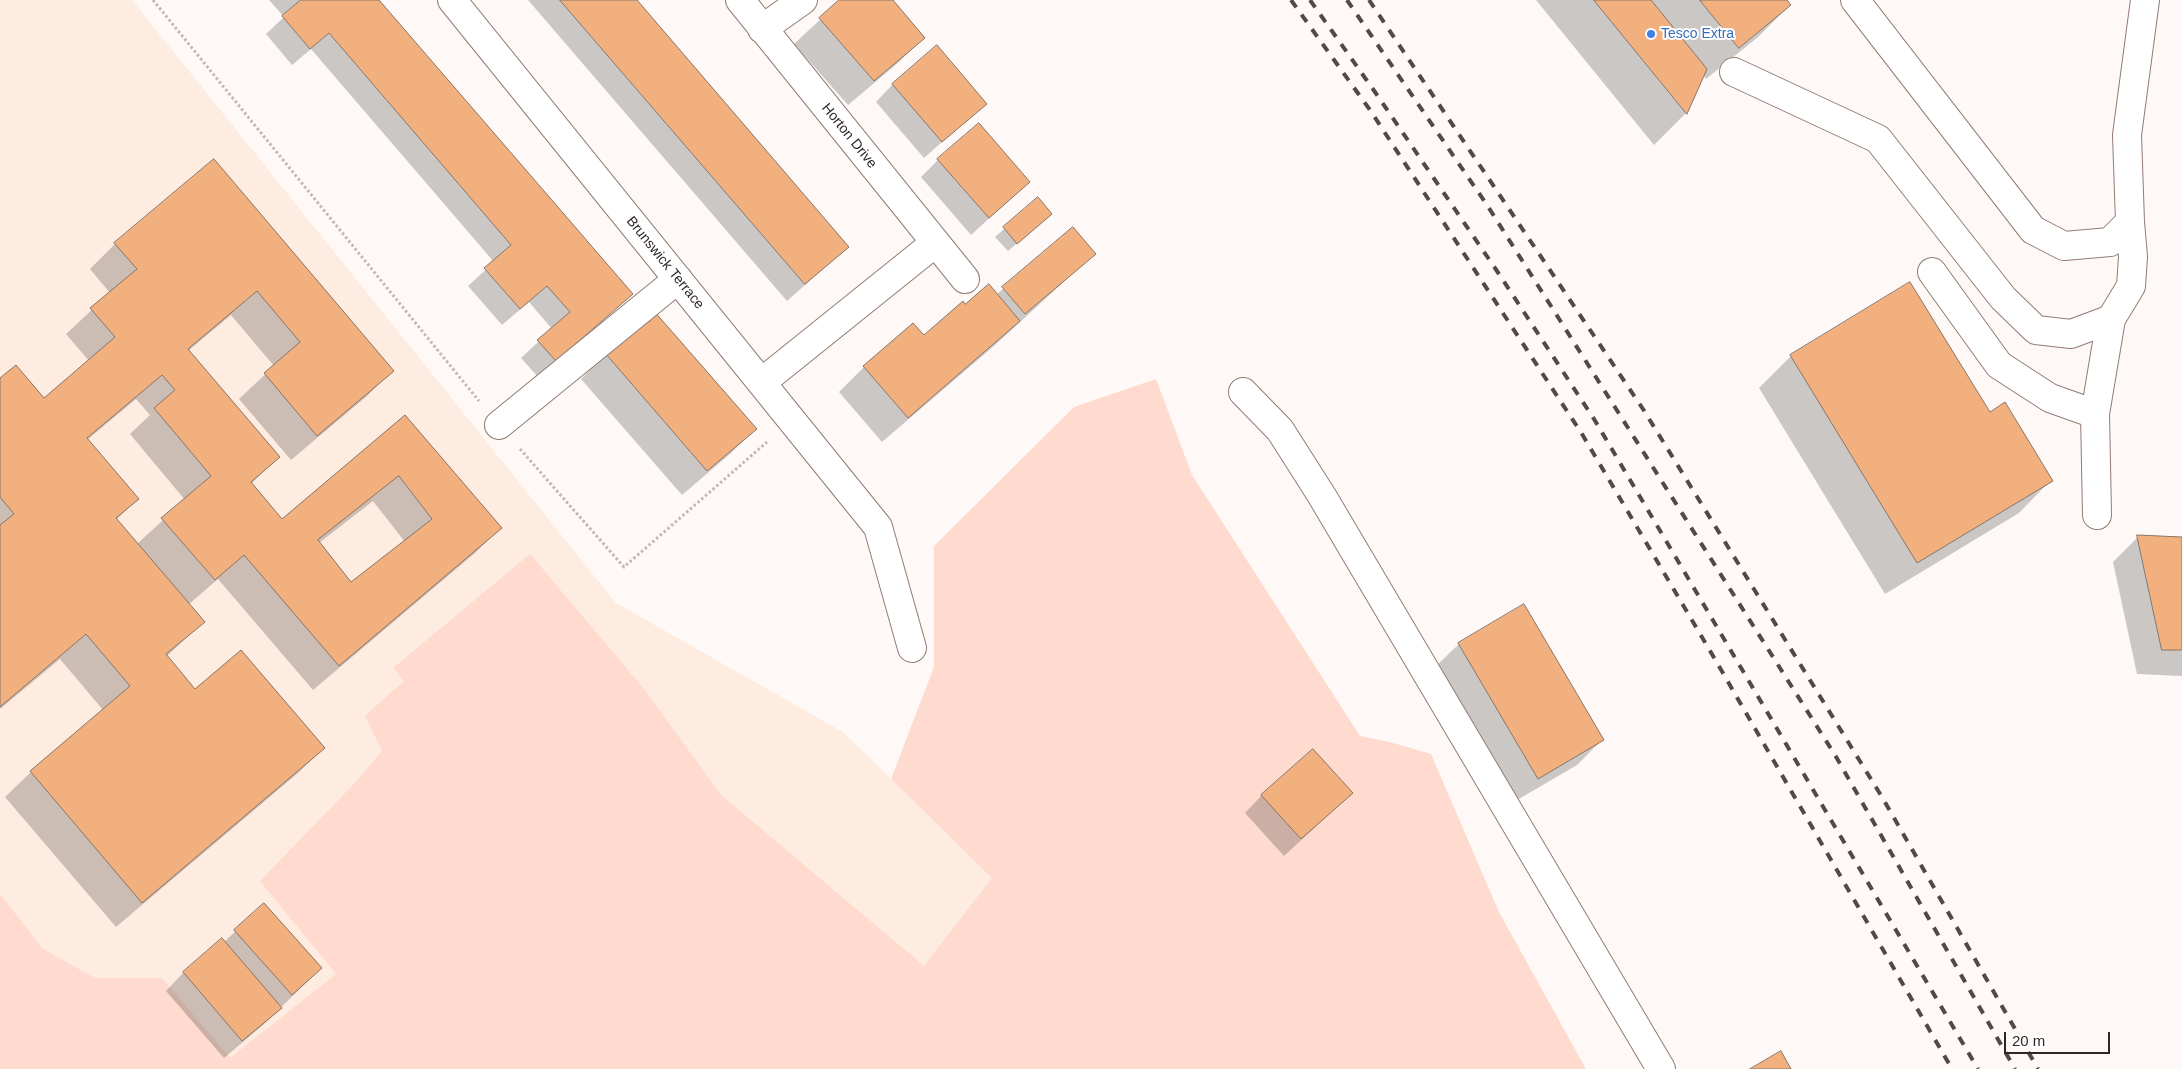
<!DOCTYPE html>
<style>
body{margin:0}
#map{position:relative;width:2182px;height:1069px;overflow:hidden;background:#fef9f7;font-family:Arial,sans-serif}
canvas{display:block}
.scale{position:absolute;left:2004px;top:1032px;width:106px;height:22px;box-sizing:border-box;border:2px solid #2f2724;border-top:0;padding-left:6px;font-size:15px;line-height:18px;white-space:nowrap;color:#2f2724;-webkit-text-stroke:4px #fff;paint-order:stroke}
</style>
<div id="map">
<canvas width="2182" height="1069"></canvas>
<div class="scale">20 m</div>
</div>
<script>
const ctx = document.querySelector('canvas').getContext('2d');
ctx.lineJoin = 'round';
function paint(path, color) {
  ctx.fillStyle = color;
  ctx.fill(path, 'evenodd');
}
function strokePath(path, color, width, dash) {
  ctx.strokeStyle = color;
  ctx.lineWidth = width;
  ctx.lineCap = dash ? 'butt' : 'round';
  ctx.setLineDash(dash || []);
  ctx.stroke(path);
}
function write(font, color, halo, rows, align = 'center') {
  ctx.font = font + ' Arial,sans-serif';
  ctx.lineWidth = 4;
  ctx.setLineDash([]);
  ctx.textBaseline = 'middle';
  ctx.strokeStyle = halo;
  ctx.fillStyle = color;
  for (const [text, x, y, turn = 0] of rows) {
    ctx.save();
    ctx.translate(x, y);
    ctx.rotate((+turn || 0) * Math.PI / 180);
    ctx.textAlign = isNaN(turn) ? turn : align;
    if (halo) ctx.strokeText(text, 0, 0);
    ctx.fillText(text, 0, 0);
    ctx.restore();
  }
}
paint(new Path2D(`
 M 0,0 L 132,0 L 616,603 L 843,732 L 1188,1069 L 0,1069 Z`), '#feece1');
paint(new Path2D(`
 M 1156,379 L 1192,475 L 1360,736 L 1390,742 L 1431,754 L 1499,912 L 1586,1069 L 0,1069 L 0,894 L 43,949 L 95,978 L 162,978 L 230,1058 L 336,974 L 260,881 L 353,785 L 382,751 L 365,716 L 404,681 L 393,668 L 530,554 L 644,689 L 721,795 L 924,966 L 992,878 L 891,779 L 934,667 L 934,546 L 1074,407 Z`), '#fedbce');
paint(new Path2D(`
 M 269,0 L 378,0 L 631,294 L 538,377 L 521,358 L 552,329 L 529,302 L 502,325 L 468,286 L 494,262 L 311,49 L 292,65 L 266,34 L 284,17 Z
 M 528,0 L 635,0 L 848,247 L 787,301 Z
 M 841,0 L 891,0 L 923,38 L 898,63 L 848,105 L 794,44 Z
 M 1536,0 L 1786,0 L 1790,5 L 1758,37 L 1706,79 L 1703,75 L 1686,113 L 1654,145 Z
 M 893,84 L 985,104 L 924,158 L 876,102 Z
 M 938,160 L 1029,182 L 971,235 L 921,177 Z
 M 213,161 L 392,371 L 367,396 L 291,460 L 239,399 L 274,366 L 231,315 L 188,351 L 278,457 L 251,484 L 282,521 L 405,417 L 500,528 L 475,553 L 313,690 L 218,579 L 188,605 L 203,622 L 166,657 L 195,691 L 323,748 L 298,773 L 116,927 L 5,797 L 31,772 L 103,710 L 60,659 L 0,709 L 0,380 L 44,399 L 89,361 L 66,334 L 110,293 L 90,269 L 115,244 ZM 136,399 L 150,415 L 130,434 L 185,500 L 137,544 L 116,520 L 137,499 L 87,440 ZM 373,501 L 405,542 L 351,584 L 319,543 Z
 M 1038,199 L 1042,222 L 1008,251 L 995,237 Z
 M 1072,228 L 1094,254 L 994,346 L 882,442 L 839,392 L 864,367 L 924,337 L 965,306 L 996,295 Z
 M 606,354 L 755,429 L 730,454 L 682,495 L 581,379 Z
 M 1791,356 L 1989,413 L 2051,480 L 2019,513 L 1885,594 L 1759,388 Z
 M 2138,537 L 2182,538 L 2182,676 L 2137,674 L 2113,562 Z
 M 1459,644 L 1602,740 L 1577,765 L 1512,803 L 1433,669 Z
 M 1352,793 L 1284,856 L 1245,813 L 1262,795 Z
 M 264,905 L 321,968 L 263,1025 L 224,1058 L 166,991 L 183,973 L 222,940 L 224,942 Z`), '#0003');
const building = new Path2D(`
 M 301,0 L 379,0 L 633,294 L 556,361 L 537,340 L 570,312 L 547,286 L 520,309 L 484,268 L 511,245 L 329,33 L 310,49 L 282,16 Z
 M 560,0 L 637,0 L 849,247 L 805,284 Z
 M 839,0 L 893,0 L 925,38 L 874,81 L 819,18 Z
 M 1594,0 L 1651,0 L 1707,69 L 1687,114 Z
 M 1700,0 L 1787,0 L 1791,5 L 1739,48 Z
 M 937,45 L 987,104 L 942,142 L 892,84 Z
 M 979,123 L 1030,182 L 989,218 L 937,159 Z
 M 214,159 L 394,371 L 317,436 L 264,373 L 300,342 L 257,291 L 188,349 L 280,457 L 251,482 L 282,519 L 405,415 L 502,528 L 339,666 L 244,555 L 215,580 L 161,518 L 211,476 L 154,408 L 175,390 L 162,375 L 87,438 L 139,499 L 116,518 L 205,622 L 166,654 L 195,689 L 241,650 L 325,748 L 142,903 L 30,771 L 130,686 L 86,634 L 0,707 L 0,525 L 14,514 L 0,497 L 0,378 L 16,365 L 44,398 L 115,337 L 90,308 L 137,269 L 114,243 ZM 399,476 L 432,519 L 351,582 L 318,540 Z
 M 1038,197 L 1052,214 L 1017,244 L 1003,227 Z
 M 1073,227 L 1096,254 L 1025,314 L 1002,287 Z
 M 1910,282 L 1990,412 L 2005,402 L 2053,481 L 1917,563 L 1790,355 Z
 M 989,284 L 1020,321 L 908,418 L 863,366 L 913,323 L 924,335 L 963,301 L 965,304 Z
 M 654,311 L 757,429 L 707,471 L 605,353 Z
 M 2137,535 L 2182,537 L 2182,650 L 2162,650 Z
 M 1524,604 L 1604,740 L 1538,779 L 1458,643 Z
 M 1313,749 L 1353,793 L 1301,839 L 1261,795 Z
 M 264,903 L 322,968 L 292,995 L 234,930 Z
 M 222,938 L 282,1008 L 242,1041 L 183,972 Z
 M 1781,1051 L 1791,1069 L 1750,1069 Z`);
paint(building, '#f2b07e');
strokePath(building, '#877569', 1);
const minor = new Path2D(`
 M 452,0 L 878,527 L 912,648
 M 740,0 L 965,279
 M 1855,0 L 2033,230 L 2064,246 L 2110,242 L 2130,222 L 2127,135 L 2145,0
 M 762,29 L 803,0
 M 1734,72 L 1878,139 L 2003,298 L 2036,330 L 2071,334 L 2111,319 L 2131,286 L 2133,257 L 2130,222
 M 1932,272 L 1999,365 L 2050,398 L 2095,414
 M 762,382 L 935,243
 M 1243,392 L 1280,430 L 1322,496 L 1661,1069
 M 499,425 L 678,279
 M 2097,515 L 2095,414 L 2111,319`);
strokePath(minor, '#917c74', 30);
strokePath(new Path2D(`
 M 153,0 L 479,401
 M 520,449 L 624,567 L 767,442`), '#beb8b6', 3, [2.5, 2.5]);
strokePath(minor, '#fff', 28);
strokePath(new Path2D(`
 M 1291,0 L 1370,110 L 1582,434 L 1709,649 L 1952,1069
 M 1310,0 L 1375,92 L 1497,271 L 1594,419 L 1978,1069
 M 1347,0 L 1487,205 L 1835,755 L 2015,1069
 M 1369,0 L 1643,409 L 1882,797 L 2038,1069`), '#514947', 4, [9, 9]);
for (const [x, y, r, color] of [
 [1651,34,5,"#3f7fe0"]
]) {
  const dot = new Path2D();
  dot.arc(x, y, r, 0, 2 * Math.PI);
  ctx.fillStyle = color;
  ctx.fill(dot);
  strokePath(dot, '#fff', 2);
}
write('14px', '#366cbe', '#fff', [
 ["Tesco Extra",1661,34]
], 'left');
write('14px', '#2f2724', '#fff', [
 ["Horton Drive",849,136,51],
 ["Brunswick Terrace",665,263,51]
]);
</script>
